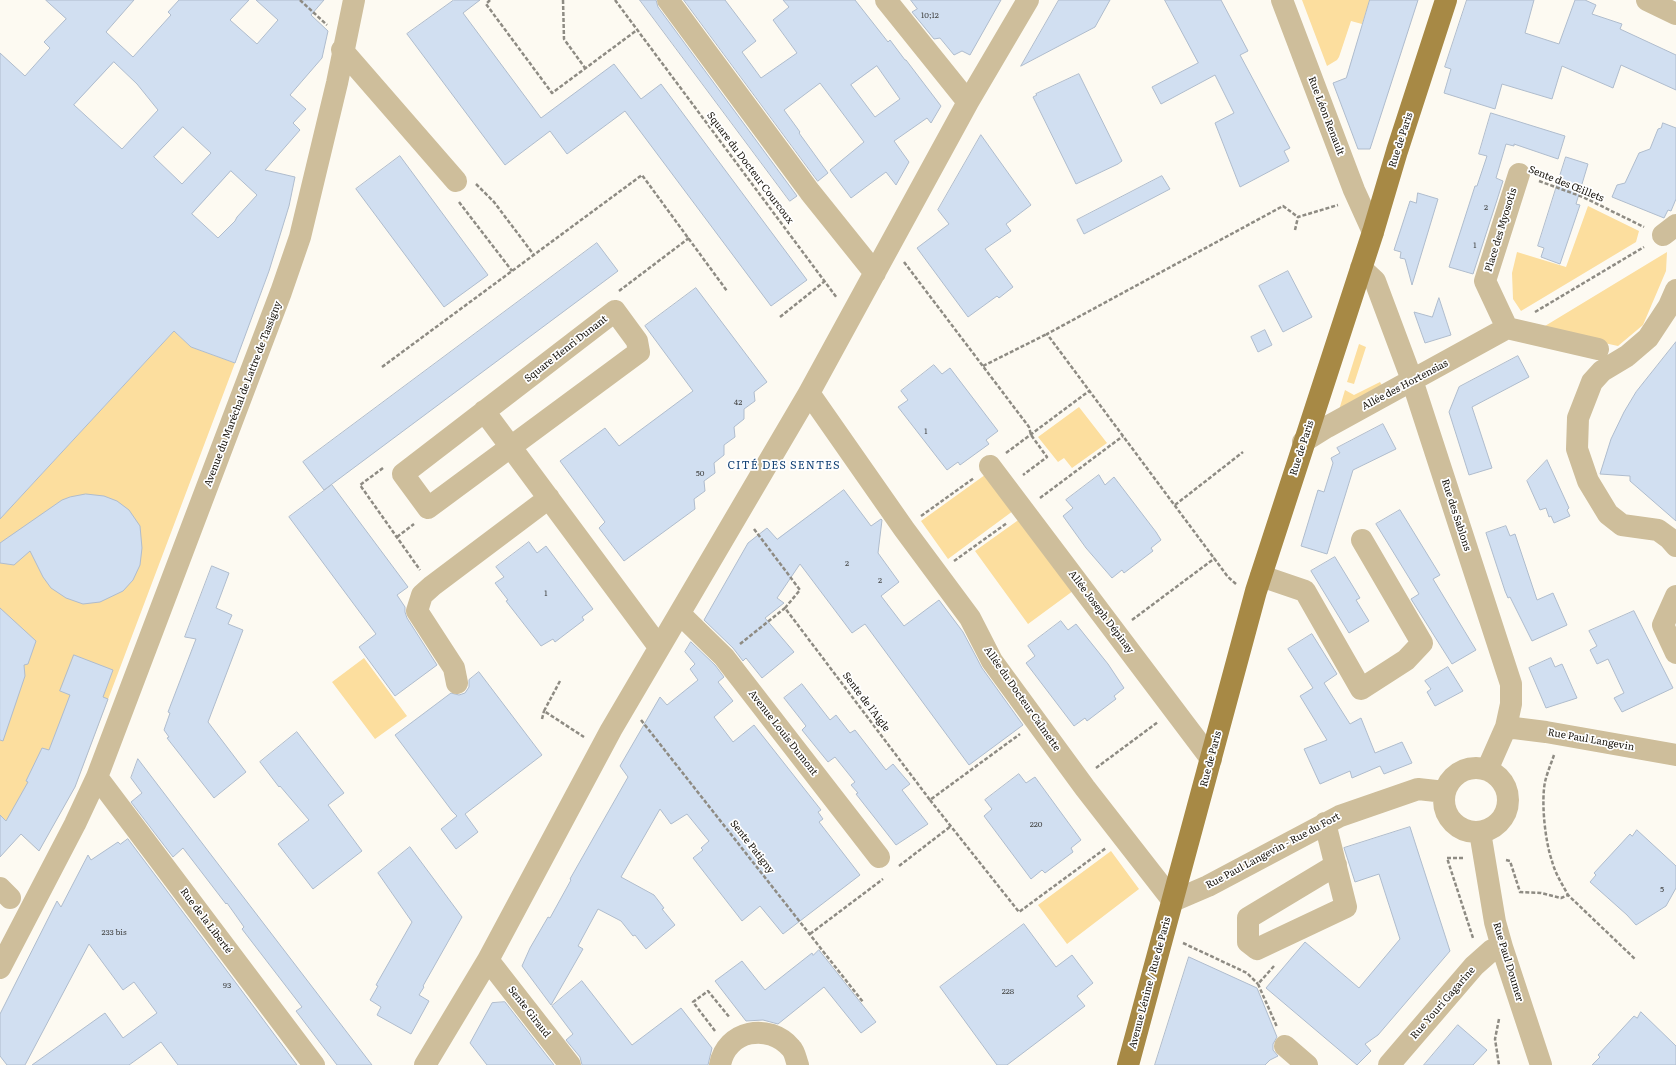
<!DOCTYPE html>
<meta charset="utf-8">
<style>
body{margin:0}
canvas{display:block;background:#fdfaf2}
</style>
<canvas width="1676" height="1065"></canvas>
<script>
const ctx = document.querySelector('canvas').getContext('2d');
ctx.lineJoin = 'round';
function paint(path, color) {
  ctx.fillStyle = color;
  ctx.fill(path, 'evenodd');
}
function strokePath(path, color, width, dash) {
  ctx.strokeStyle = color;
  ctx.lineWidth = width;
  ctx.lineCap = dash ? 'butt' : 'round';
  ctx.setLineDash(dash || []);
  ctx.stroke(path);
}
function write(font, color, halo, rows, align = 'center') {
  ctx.font = font + ' Literata,serif';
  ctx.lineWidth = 3.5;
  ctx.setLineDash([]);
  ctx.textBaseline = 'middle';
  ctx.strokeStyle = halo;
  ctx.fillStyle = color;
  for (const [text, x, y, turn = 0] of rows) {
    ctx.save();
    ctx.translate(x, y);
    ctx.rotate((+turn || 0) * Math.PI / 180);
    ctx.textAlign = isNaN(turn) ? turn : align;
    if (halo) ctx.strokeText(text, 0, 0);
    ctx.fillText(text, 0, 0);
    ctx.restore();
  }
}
paint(new Path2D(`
 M 1302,0 L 1370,0 L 1362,24 L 1351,21 L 1339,57 L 1337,60 L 1327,66 Z
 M 1588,206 L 1639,231 L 1636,242 L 1521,311 L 1513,299 L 1512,273 L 1517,252 L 1566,267 Z
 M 1667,252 L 1666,271 L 1643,325 L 1618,346 L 1540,329 Z
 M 174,331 L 191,347 L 235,363 L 75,787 L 39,851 L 0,815 L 0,519 Z
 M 1359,344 L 1366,347 L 1354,384 L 1347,382 Z
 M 1380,382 L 1383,387 L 1339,410 L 1345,390 L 1354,395 Z
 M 1079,407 L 1107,443 L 1072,468 L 1064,458 L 1058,462 L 1038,437 Z
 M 989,472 L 1017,508 L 948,559 L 921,521 Z
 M 1024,516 L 1077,588 L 1028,624 L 975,551 Z
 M 364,658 L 407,716 L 375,739 L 332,682 Z
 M 1111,851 L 1139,889 L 1067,944 L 1038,905 Z`), '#fcde9e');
const building = new Path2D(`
 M 46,0 L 134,0 L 106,32 L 133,57 L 171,15 L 168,12 L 179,0 L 249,0 L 230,20 L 257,44 L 278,20 L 256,0 L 324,0 L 311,15 L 328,31 L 322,58 L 290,95 L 306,109 L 293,123 L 300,130 L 265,170 L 295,177 L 289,206 L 269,271 L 235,363 L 191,347 L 174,331 L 0,519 L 0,53 L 25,76 L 50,48 L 44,42 L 66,19 ZM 114,62 L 137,84 L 158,110 L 122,149 L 74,105 ZM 183,127 L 211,153 L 182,184 L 154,157 ZM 231,171 L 257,195 L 237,217 L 235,221 L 218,238 L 192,214 Z
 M 454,0 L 480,0 L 463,13 L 541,118 L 614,64 L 641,99 L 661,84 L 807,280 L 771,306 L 625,111 L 567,154 L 550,131 L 505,165 L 407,34 Z
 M 640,0 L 656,0 L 658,7 L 797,196 L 790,201 Z
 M 684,0 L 725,0 L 756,41 L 742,52 L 761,78 L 797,53 L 773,20 L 789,7 L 783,0 L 855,0 L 888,42 L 890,40 L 905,60 L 906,60 L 941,106 L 931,123 L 927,118 L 894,141 L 909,162 L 896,185 L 886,172 L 851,198 L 830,170 L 864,142 L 820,83 L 784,110 L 800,132 L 799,133 L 828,173 L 818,181 ZM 877,66 L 900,99 L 875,117 L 851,85 Z
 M 911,0 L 1001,0 L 970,55 L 962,51 L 954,55 L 940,38 L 934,39 L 912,12 L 917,9 Z
 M 1059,0 L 1110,0 L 1095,27 L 1021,66 Z
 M 1165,0 L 1221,0 L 1248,51 L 1240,55 L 1290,148 L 1284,151 L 1289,161 L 1240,187 L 1215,123 L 1234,113 L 1215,75 L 1161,104 L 1152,87 L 1198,63 Z
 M 1370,0 L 1418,0 L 1370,149 L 1358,149 L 1333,83 L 1346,78 Z
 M 1467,0 L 1534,0 L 1525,33 L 1559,44 L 1575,0 L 1585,0 L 1596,5 L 1592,14 L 1622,24 L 1620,29 L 1676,55 L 1676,90 L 1621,65 L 1613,88 L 1562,66 L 1552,99 L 1502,84 L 1495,109 L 1444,93 L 1451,69 L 1445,67 Z
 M 1079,74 L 1122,161 L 1118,164 L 1076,184 L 1033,97 L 1037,95 L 1036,94 Z
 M 1491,113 L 1565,136 L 1558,159 L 1514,144 L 1514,146 L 1506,144 L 1496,178 L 1503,181 L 1497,200 L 1473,274 L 1449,267 L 1475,186 L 1477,186 L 1487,156 L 1479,154 Z
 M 1663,123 L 1676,128 L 1676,199 L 1671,211 L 1668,210 L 1664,218 L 1612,197 L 1617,185 L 1625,183 L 1639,153 L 1650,149 L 1658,129 L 1661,128 Z
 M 981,135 L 1031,205 L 1006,224 L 1011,231 L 985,249 L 1013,287 L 999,298 L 997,296 L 968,317 L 917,248 L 949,224 L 938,210 Z
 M 400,156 L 488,275 L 444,307 L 356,189 Z
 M 1566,157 L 1588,164 L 1576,204 L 1580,205 L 1560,264 L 1541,257 L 1544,248 L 1538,246 Z
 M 1162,176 L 1170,189 L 1084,234 L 1077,220 Z
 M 1418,193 L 1438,199 L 1412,285 L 1405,259 L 1400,258 L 1401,252 L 1394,250 L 1410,201 L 1416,203 Z
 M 597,243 L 618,271 L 324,490 L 303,462 Z
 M 1288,271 L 1312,317 L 1283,332 L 1259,286 Z
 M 696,288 L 767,382 L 754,392 L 755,401 L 744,409 L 744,419 L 734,427 L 735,437 L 724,445 L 724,455 L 714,463 L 715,473 L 704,481 L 705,491 L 694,499 L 695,509 L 624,561 L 599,528 L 605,522 L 560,461 L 605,428 L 619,446 L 693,391 L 645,326 Z
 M 1439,298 L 1451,335 L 1425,343 L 1414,312 L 1432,317 Z
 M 1265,330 L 1272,345 L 1258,352 L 1251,337 Z
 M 1676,342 L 1676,521 L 1630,481 L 1630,476 L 1600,474 L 1611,439 L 1624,412 L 1636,392 Z
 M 1518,356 L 1529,377 L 1472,407 L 1492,468 L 1469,475 L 1449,412 L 1459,387 Z
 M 934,365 L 942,374 L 950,368 L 998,431 L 986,440 L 989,444 L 960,465 L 958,462 L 947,470 L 898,407 L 908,400 L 901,391 Z
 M 1383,424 L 1396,449 L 1353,470 L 1327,554 L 1301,546 L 1318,490 L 1324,492 L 1333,463 L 1331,458 L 1340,453 L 1337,448 Z
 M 1547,460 L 1569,508 L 1567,510 L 1570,516 L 1554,523 L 1551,516 L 1549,517 L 1546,508 L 1540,510 L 1527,481 Z
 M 1099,475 L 1105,485 L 1114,477 L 1156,532 L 1161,540 L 1151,548 L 1153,551 L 1124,573 L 1122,570 L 1112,578 L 1086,548 L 1063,516 L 1073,508 L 1066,500 Z
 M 332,485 L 408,587 L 397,595 L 405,607 L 405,612 L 407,618 L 437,665 L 395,696 L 359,647 L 376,634 L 289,517 Z
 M 844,490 L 871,526 L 881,519 L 882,520 L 878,553 L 899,582 L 881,596 L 904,626 L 939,600 L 963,632 L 982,668 L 1023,725 L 969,765 L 865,624 L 852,633 L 800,564 L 777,598 L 784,603 L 765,618 L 794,652 L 762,678 L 746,658 L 743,661 L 733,648 L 704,620 L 748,543 L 767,528 L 777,539 Z
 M 86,494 L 104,496 L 117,501 L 129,510 L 140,526 L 142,548 L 140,565 L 133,580 L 123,591 L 100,602 L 83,604 L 66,598 L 51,588 L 43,577 L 30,551 L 14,565 L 0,563 L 0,543 L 62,500 L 70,497 Z
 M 1400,510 L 1440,575 L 1433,579 L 1476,650 L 1452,664 L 1411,599 L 1419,594 L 1376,524 Z
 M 1506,526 L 1510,536 L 1515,534 L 1537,600 L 1553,593 L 1567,625 L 1532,641 L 1510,597 L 1508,598 L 1505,591 L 1486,533 Z
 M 529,542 L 537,553 L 546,546 L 593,609 L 582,617 L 584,620 L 555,642 L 553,639 L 541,646 L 506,601 L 508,600 L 495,583 L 504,577 L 496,567 Z
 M 1335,557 L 1360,598 L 1356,600 L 1369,621 L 1349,633 L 1311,571 Z
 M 212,566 L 229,573 L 216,608 L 232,615 L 228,624 L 243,630 L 208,722 L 246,772 L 214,798 L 167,738 L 169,737 L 164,730 L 170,713 L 168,712 L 196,639 L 185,637 Z
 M 0,608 L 36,641 L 28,664 L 24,665 L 25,676 L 3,741 L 0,740 Z
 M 1634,611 L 1673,688 L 1622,712 L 1614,698 L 1624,693 L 1608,659 L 1597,664 L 1590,650 L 1597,646 L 1589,631 Z
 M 1061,621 L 1068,630 L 1076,624 L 1108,664 L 1124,688 L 1114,696 L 1116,699 L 1087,721 L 1085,718 L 1074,726 L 1026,663 L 1035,656 L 1028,646 Z
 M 1312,634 L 1337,674 L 1324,683 L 1350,724 L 1361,718 L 1375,753 L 1402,742 L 1412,763 L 1384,774 L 1380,766 L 1352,778 L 1350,771 L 1320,784 L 1304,749 L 1327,740 L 1300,696 L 1313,688 L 1288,649 Z
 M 691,642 L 715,665 L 724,677 L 718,682 L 733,701 L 714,717 L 733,742 L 754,725 L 821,810 L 818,812 L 823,819 L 819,822 L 860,875 L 783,934 L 760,906 L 742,921 L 693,858 L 703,850 L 701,848 L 709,841 L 687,814 L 671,824 L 660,809 L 621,877 L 654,895 L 664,908 L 662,909 L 675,925 L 646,949 L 635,935 L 633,936 L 621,921 L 598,909 L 578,946 L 583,949 L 551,1005 L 522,966 L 530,948 L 548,917 L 550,918 L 571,880 L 570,879 L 628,777 L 620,766 L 660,697 L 667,705 L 698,680 L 690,669 L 695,664 L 685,652 Z
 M 74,655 L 113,670 L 103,697 L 108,699 L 75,787 L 39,851 L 21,834 L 0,857 L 0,815 L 6,821 L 28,782 L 26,781 L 42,748 L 49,750 L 70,695 L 60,691 Z
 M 1551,658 L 1555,667 L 1562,664 L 1577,698 L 1546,708 L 1529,668 Z
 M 1448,667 L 1463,691 L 1435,706 L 1427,692 L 1431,689 L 1425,681 Z
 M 479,672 L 542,755 L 465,814 L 478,832 L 456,849 L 441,829 L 457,816 L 452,811 L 395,735 L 451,693 L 459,695 L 465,693 L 469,687 L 469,680 Z
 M 802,684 L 830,720 L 836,715 L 850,733 L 855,730 L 886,770 L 893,764 L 910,784 L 902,790 L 928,824 L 896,845 L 856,794 L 858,793 L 851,785 L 855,782 L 835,757 L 828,762 L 802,730 L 806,726 L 784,698 Z
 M 297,732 L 344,793 L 328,805 L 362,851 L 313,889 L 278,844 L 309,820 L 280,786 L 279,787 L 260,762 Z
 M 138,759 L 215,860 L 372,1065 L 337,1065 L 296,1011 L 302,1007 L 242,929 L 244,927 L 227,903 L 226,904 L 183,848 L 173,857 L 131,802 L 142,793 L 131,778 Z
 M 1019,774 L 1026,783 L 1035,777 L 1081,840 L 1071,848 L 1073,852 L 1045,873 L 1042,870 L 1031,879 L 984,816 L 992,809 L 985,800 Z
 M 1410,827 L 1450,951 L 1378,1035 L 1365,1044 L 1371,1051 L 1357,1065 L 1266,988 L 1305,942 L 1359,988 L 1400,939 L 1379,874 L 1355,882 L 1344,848 Z
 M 1637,830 L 1676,866 L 1676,888 L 1666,906 L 1636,925 L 1627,915 L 1590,882 L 1596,875 L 1594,873 L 1630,834 L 1632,836 Z
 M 128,839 L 230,975 L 297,1065 L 178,1065 L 161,1042 L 129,1065 L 32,1065 L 105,1013 L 123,1038 L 157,1013 L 134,982 L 123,990 L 89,944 L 25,1065 L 7,1065 L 0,1056 L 0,1014 L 57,901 L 61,907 L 88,855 L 91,860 L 118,842 L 120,844 Z
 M 410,847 L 462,917 L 423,986 L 424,987 L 419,995 L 429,1001 L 411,1034 L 377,1015 L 381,1007 L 370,1000 L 378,986 L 376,985 L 412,922 L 378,873 Z
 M 1024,924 L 1056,967 L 1072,955 L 1093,983 L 1077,996 L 1085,1006 L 1007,1065 L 997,1065 L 940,987 Z
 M 819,950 L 876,1022 L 861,1033 L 824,987 L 778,1024 L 763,1020 L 746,1021 L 715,981 L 742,961 L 765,990 L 812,953 L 813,955 Z
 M 1189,957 L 1257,988 L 1277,1037 L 1273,1044 L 1273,1050 L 1278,1056 L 1270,1060 L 1265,1065 L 1155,1065 Z
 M 582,981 L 632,1045 L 681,1008 L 712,1048 L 708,1065 L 582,1065 L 580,1057 L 566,1040 L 573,1034 L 552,1006 Z
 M 505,1002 L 554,1065 L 487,1065 L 470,1043 L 492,1003 Z
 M 1641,1012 L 1676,1046 L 1676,1065 L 1592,1065 L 1600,1057 L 1598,1055 L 1634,1016 L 1637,1018 Z
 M 1458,1025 L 1487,1050 L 1473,1065 L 1424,1065 Z`);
paint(building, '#d1dff1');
strokePath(building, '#afbccd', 1);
strokePath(new Path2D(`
 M 300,0 L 327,25
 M 490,0 L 486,4 L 552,93 L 637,30
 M 563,0 L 564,39 L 585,68
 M 615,0 L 837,298
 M 1539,181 L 1583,197 L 1644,227
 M 476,184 L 494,202 L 534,255
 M 459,202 L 512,271
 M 1295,230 L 1298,217 L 1338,205
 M 904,262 L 1029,427 L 1031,435 L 1047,457 L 1023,475
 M 619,291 L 689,238
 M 1535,312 L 1644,247
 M 780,317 L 825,281
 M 983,366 L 1047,334
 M 382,367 L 642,175 L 727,291
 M 1006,453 L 1089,391
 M 383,468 L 360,485 L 420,570
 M 1040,498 L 1123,436
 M 1175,505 L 1243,452
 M 921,516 L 974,478
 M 754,529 L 800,590 L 785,608 L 930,800 L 1020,734
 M 397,537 L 414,524
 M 954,561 L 1007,523
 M 1236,584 L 1228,577 L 1047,334 L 1283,206 L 1298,217
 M 1132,620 L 1215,558
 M 740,644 L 785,608
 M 560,681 L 544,711 L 584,737
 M 542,719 L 544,711
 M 641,720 L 863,1002
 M 1554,755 C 1551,764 1547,773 1545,782 C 1541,802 1545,841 1552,861 C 1555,873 1562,884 1568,895
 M 1096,768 L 1158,722
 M 930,800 L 1019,912 L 1106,848
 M 1463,858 L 1447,858 L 1473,938
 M 1506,860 L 1510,861 L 1520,892 L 1541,893 L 1561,898 L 1568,895 L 1635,959
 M 899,866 L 951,826
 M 810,934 L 883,879
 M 1183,943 L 1247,973 L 1258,984
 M 1274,966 L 1258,984 L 1277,1027
 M 1499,1019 L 1495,1039 L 1499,1065
 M 715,1031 L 693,1002 L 708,991 L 730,1018`), '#8e8b83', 2.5, [4, 2]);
strokePath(new Path2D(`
 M 668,0 L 810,192 L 875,273
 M 886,0 L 968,102
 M 1282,0 L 1354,190 L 1373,232
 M 1647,0 L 1676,14
 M 342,50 L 456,181
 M 1663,235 L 1676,225
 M 1361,268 L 1375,281 L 1412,380 L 1511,684 L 1511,704 L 1506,727 L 1487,770
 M 1676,290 L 1669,306 L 1648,338 L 1627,356 L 1602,371 L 1592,382 L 1578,418 L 1577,449 L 1588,481 L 1608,514 L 1622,525 L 1658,530 L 1669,538 L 1676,546
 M 615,311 L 637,341 L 639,352 L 428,508 L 403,474 Z
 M 1507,328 L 1485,281 L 1519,174
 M 809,393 L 904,529 L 970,618 L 992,661 L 1085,788 L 1173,901 L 1208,886 L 1340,816 L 1418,789 L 1445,792
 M 484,411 L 659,647
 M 1303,442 L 1327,427 L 1507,328 L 1598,349
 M 990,466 L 1211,759
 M 1261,576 L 1305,591 L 1361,689 L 1406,660 L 1422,643 L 1362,540
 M 1676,596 L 1663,625 L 1676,653
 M 680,614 L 724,657 L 879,857
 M 457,683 L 454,668 L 417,611 L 422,595 L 432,586 L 549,498
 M 1506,727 L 1546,732 L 1676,755
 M1444 800a32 32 0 1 1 64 0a32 32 0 1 1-64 0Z
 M 97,777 L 314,1065
 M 1325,823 L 1346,907 L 1257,949 L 1248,942 L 1248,918 L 1336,865
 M 1480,832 L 1495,922 L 1502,947 L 1541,1065
 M 0,888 L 10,898
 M 488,960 L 570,1065
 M 0,968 L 75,824 L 97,777 L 281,292 L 300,237 L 337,83 L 354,0
 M 1285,1046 L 1307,1065
 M 425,1065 L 488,960 L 611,730 L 809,393 L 968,102 L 1028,0
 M 720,1065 C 726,1030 769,1022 791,1048 C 795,1052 796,1060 798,1065
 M 1389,1065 L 1474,966 L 1492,950 L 1502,947`), '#cebe9b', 22);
strokePath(new Path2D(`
 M 1128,1065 L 1256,591 L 1373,232 L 1397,151 L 1446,0`), '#a78945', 22);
write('8px', '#464746', null, [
 ["10;12",930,16],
 ["2",1486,208],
 ["1",1475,246],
 ["42",738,403],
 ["1",926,432],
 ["50",700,474],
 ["2",847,564],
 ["2",880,581],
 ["1",546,594],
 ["220",1036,825],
 ["5",1662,890],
 ["233 bis",114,933],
 ["93",227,986],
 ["228",1008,992]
]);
write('10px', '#18140d', '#fff', [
 ["Rue Léon Renault",1326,116,69],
 ["Rue de Paris",1401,140,-72],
 ["Square du Docteur Courcoux",750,168,53],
 ["Sente des Œillets",1566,184,22],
 ["Place des Myosotis",1501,230,-73],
 ["Square Henri Dunant",566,349,-38],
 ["Allée des Hortensias",1405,385,-28],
 ["Avenue du Maréchal de Lattre de Tassigny",243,394,-69],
 ["Rue de Paris",1302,448,-72],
 ["Rue des Sablons",1456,515,72],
 ["Allée Joseph Dépinay",1101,612,53],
 ["Allée du Docteur Calmette",1022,699,55],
 ["Sente de l'Aigle",866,702,53],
 ["Avenue Louis Dumont",783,733,52],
 ["Rue Paul Langevin",1591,740,10],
 ["Rue de Paris",1211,759,-75],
 ["Sente Patigny",752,847,52],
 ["Rue Paul Langevin - Rue du Fort",1273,851,-28],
 ["Rue de la Liberté",206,921,53],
 ["Rue Paul Doumer",1508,962,73],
 ["Avenue Lénine / Rue de Paris",1150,983,-75],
 ["Rue Youri Gagarine",1443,1003,-49],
 ["Sente Giraud",529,1012,52]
]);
ctx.letterSpacing = '1px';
write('11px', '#134275', '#fff', [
 ["CITÉ DES SENTES",784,466]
]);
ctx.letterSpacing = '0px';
</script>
